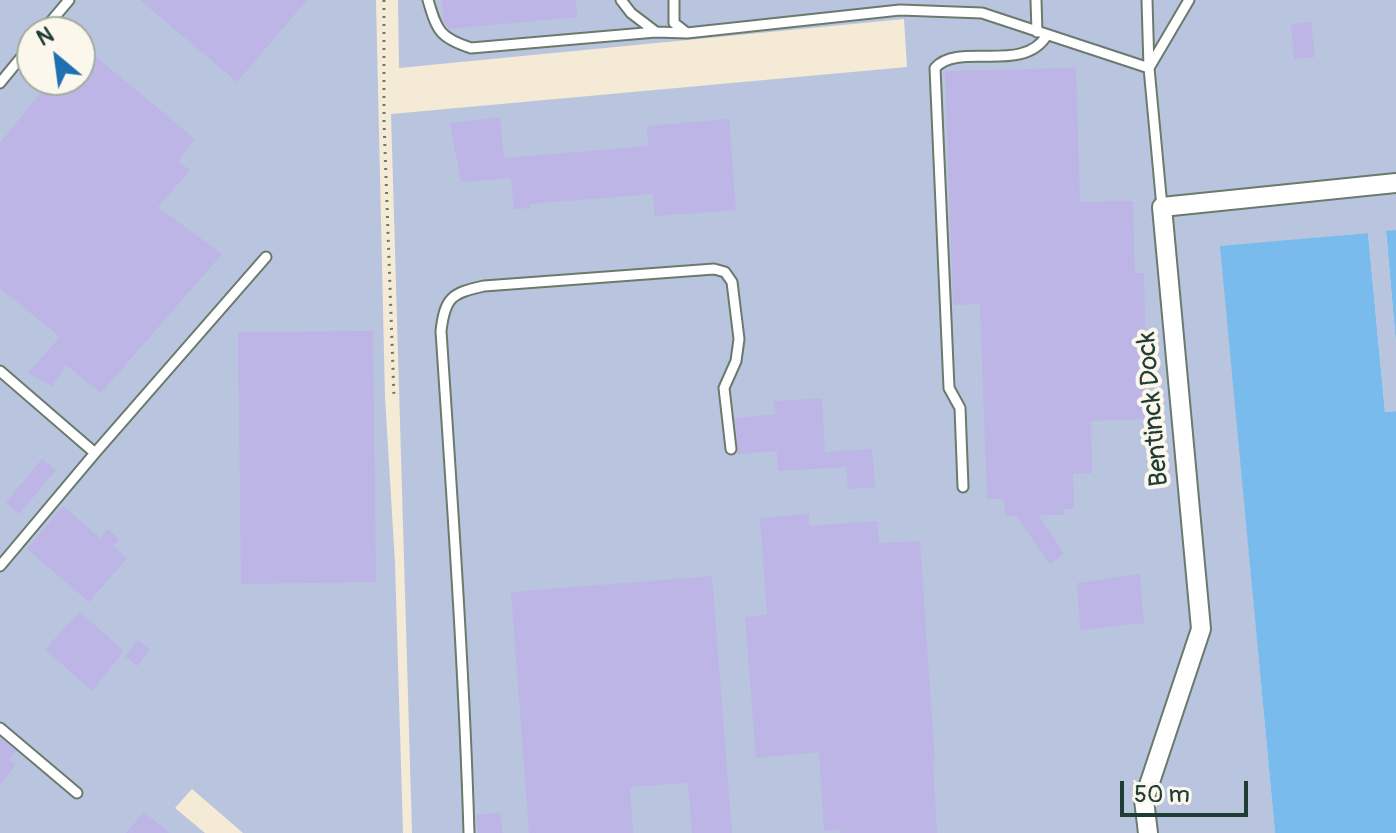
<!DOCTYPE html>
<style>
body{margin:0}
#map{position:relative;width:1396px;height:833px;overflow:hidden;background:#f5ead5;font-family:Pangolin,sans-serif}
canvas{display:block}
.north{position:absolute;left:16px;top:16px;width:80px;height:80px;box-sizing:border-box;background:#fbf7ec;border:2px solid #a3ada2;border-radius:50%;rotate:331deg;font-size:22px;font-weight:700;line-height:32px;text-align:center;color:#1f3d34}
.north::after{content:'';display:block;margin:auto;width:28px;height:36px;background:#1f6fb2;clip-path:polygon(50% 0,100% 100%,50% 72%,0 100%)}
.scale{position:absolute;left:1120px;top:781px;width:128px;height:36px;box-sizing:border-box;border:4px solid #1f3d34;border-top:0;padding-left:10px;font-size:24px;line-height:28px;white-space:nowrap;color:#1f3d34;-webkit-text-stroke:6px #fbf7ec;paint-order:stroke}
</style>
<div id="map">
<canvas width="1396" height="833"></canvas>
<div class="north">N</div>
<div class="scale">50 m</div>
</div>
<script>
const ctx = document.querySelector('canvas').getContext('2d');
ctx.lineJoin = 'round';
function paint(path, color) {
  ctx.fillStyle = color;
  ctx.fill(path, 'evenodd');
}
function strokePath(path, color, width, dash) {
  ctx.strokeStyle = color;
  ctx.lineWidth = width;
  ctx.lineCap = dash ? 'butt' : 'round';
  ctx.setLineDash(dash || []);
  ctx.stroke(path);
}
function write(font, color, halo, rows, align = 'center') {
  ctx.font = font + ' Pangolin,sans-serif';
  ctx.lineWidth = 8;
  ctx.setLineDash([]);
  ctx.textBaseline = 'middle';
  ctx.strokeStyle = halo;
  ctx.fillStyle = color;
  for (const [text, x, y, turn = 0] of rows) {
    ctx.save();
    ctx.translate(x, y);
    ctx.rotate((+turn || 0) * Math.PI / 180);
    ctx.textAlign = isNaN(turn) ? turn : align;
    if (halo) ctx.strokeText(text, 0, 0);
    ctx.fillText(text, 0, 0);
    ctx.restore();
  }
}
paint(new Path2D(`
 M 0,0 L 376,0 L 385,397 L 395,563 L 403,833 L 243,833 L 192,789 L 175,808 L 205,833 L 0,833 ZM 32,32 L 80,32 L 80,80 L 32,80 Z
 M 398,0 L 1396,0 L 1396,230 L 1386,232 L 1396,344 L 1396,411 L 1385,412 L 1368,233 L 1221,247 L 1275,833 L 412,833 L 391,114 L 907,67 L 904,19 L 399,68 Z`), '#b9c5de');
paint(new Path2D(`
 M 1396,230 L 1396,344 L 1386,231 Z
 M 1368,233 L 1385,412 L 1396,411 L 1396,833 L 1275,833 L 1220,246 Z`), '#7abbee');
paint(new Path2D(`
 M 140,0 L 307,0 L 237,82 Z
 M 442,0 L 576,0 L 577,17 L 449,29 L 444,23 Z
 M 1311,22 L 1315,57 L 1294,59 L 1291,24 Z
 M 94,55 L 195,139 L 178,162 L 190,170 L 158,207 L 222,254 L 101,393 L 66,365 L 52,386 L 28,373 L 60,337 L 0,288 L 0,143 L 51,80 L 80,80 L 80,68 Z
 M 1076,68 L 1080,202 L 1133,201 L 1135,273 L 1144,273 L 1147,419 L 1091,421 L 1092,473 L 1073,474 L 1074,509 L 1064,509 L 1064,515 L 1038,515 L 1064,554 L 1050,564 L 1016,516 L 1005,516 L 1004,499 L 987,499 L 980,304 L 953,305 L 945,71 Z
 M 500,117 L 504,158 L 648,146 L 647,126 L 729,119 L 736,210 L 655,216 L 653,194 L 529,204 L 531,208 L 514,209 L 511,178 L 461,182 L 450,123 Z
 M 373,331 L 376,582 L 241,584 L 238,332 Z
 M 822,398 L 825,452 L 872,449 L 875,487 L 848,489 L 846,467 L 778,471 L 777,451 L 738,454 L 735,418 L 775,414 L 774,401 Z
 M 42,459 L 56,470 L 19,514 L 6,502 Z
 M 63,506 L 100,538 L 108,529 L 119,539 L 113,546 L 127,558 L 89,602 L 27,549 Z
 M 809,514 L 809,526 L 877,521 L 879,543 L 920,541 L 935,762 L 933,762 L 937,833 L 840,833 L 840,829 L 824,831 L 819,752 L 756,758 L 745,617 L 767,615 L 760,518 Z
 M 1140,574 L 1144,623 L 1080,630 L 1077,583 Z
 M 712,576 L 732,833 L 692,833 L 688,783 L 630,787 L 633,833 L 529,833 L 511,592 Z
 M 80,612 L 124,651 L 92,691 L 45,649 Z
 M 138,640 L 150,650 L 137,666 L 125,656 Z
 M 0,738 L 16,751 L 9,760 L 16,765 L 0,785 Z
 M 144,812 L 169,833 L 126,833 Z
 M 500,812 L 503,833 L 478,833 L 476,815 Z`), '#bcb5e6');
const lane = new Path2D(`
 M 428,0 C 437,31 440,38 471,48 L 656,32 L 687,33
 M 621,0 L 631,13 L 656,32
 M 674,0 L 674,23 L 687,33 L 900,10 L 982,13 L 1149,68 L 1162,207
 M 1036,0 L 1037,32
 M 1147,0 L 1149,68
 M 42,32 L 69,0
 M 1149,68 L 1189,0
 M 0,83 L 32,44
 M 0,371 L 95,453
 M 963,487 L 960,408 L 949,388 L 935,68 C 959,41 1023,75 1047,35
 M 0,566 L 95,453 L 266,257
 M 0,728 L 77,793
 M 469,833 C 464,666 452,498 441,331 C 445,297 452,293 484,286 L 714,269 L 725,272 L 732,282 L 739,339 L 736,361 L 724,388 L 731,449`);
const street = new Path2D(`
 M 1148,833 L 1144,800 L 1201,629 L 1162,207 L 1396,183`);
strokePath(lane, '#6a7a6c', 13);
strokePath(street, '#6a7a6c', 22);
strokePath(new Path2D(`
 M 384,0 L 384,122 L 394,397`), '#6a7a6c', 3, [2, 6]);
strokePath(lane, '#fff', 9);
strokePath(street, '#fff', 18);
write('26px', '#1f3d34', '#fbf7ec', [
 ["Bentinck Dock",1154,409,-95]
]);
</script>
